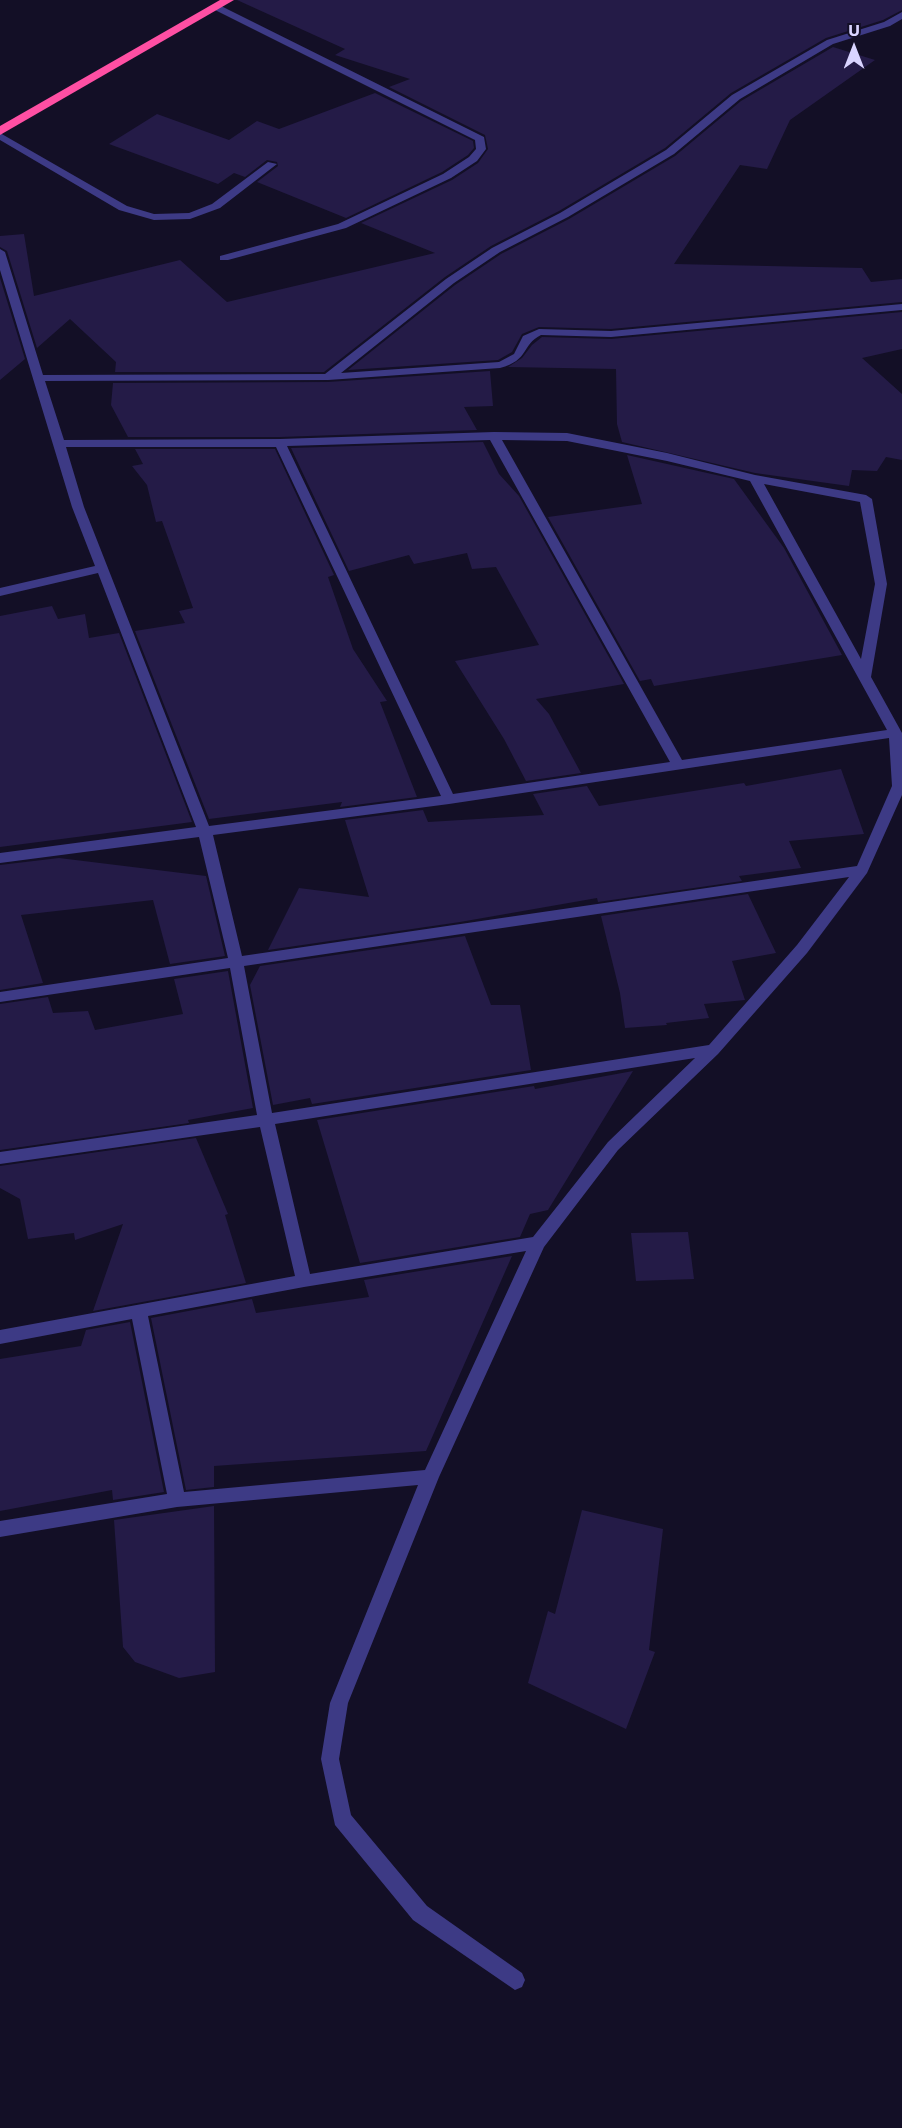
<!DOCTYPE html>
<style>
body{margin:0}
#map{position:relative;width:902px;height:2128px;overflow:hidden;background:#130f26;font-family:Commissioner,sans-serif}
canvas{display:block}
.north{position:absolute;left:824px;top:18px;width:60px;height:60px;-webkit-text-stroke:4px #130f26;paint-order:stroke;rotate:0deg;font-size:16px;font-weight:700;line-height:24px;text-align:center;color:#d9d4ff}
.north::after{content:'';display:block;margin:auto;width:21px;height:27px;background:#d9d4ff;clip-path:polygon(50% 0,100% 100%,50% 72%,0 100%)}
</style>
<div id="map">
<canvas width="902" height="2128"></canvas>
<div class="north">U</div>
</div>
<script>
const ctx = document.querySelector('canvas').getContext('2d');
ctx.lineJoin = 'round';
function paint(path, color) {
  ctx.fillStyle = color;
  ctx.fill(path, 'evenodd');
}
paint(new Path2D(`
 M 237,0 L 902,0 L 902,10 L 883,20 L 826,38 L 731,93 L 665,148 L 559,211 L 491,246 L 445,277 L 324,372 L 115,372 L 116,362 L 70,319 L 37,348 L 7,251 L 0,247 L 0,236 L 24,234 L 34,296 L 180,260 L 227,302 L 435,253 L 361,223 L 452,180 L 478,163 L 488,149 L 485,135 L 389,87 L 410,79 L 335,55 L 345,49 Z
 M 833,47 L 875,60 L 790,120 L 767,169 L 740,165 L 674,264 L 862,268 L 871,282 L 902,279 L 902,302 L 611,329 L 539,327 L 522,334 L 512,352 L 498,360 L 348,370 L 455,285 L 501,254 L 569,219 L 675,156 L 741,101 Z
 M 375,93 L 473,141 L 474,148 L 468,155 L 442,172 L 346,218 L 257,182 L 278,166 L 277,162 L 267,160 L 245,177 L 234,173 L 218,184 L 109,144 L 157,114 L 229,140 L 257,121 L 279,129 Z
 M 0,278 L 25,359 L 0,380 Z
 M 902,312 L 902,349 L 862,358 L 902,394 L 902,460 L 886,457 L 877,471 L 852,470 L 849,486 L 755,473 L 622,442 L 617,424 L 616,369 L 508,367 L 522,358 L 532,345 L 542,337 L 611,339 Z
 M 490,371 L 493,406 L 464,407 L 477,430 L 280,437 L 128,437 L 111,405 L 113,383 L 328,382 Z
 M 483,442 L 499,474 L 519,496 L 624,684 L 536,699 L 549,714 L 581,773 L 526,781 L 504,739 L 455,661 L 539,645 L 496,567 L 472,569 L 467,553 L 414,564 L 409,555 L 349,571 L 291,448 Z
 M 135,449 L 275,449 L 334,575 L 328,577 L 353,649 L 387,701 L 380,702 L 417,797 L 340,807 L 342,802 L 209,819 L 135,631 L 185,623 L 179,611 L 193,608 L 162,521 L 156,522 L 147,485 L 132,466 L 143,464 Z
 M 627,455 L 734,479 L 784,548 L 842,655 L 654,686 L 651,679 L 640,681 L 548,517 L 642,504 Z
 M 52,606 L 58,619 L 85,614 L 89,638 L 119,633 L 192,822 L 0,847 L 0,616 Z
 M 841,769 L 864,834 L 789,841 L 801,868 L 739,876 L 742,881 L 598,902 L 597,898 L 460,922 L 268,950 L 299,888 L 369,897 L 345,820 L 423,810 L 428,822 L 544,815 L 533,794 L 587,786 L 599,806 L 744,783 L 746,786 Z
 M 59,858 L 206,876 L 225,956 L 170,964 L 153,900 L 21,915 L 43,983 L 0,990 L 0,865 Z
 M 748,894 L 776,953 L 732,961 L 745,1000 L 704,1004 L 709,1018 L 666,1023 L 667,1025 L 625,1028 L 620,993 L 601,916 Z
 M 465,936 L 491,1005 L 520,1005 L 531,1070 L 312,1104 L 310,1098 L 273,1105 L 250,985 L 260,966 Z
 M 228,971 L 253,1108 L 188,1120 L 189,1123 L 0,1150 L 0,1004 L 48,997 L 53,1013 L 88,1011 L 95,1030 L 183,1014 L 174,979 Z
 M 633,1071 L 548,1210 L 530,1214 L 520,1237 L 360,1263 L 317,1120 L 534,1086 L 535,1089 Z
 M 196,1138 L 228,1214 L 225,1215 L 246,1283 L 93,1311 L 123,1224 L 75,1240 L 74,1233 L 28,1239 L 20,1199 L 0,1188 L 0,1166 Z
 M 688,1232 L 694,1279 L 636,1281 L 631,1233 Z
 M 512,1256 L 426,1451 L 214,1466 L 214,1487 L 186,1490 L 151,1318 L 252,1299 L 256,1313 L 369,1297 L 364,1280 Z
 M 130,1322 L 164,1492 L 113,1500 L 112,1490 L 0,1511 L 0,1359 L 81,1346 L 86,1330 Z
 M 214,1506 L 215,1672 L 179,1678 L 135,1662 L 123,1647 L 114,1520 Z
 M 582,1510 L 663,1529 L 649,1650 L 655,1652 L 626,1729 L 528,1683 L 548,1611 L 555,1614 Z`), '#241b47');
paint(new Path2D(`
 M 213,5 L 219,5 L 484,137 L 486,149 L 477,161 L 451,178 L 346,228 L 228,260 L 220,260 L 220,256 L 338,224 L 443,174 L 469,157 L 476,149 L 475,140 L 213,9 Z
 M 902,12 L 902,19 L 890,26 L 833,44 L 740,99 L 674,154 L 568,217 L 500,252 L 454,283 L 341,373 L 499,362 L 514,354 L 523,336 L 539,329 L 611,331 L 902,304 L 902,310 L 611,337 L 541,335 C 521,345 530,360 500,368 L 328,380 L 45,381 L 64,440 L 280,439 L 494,432 L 567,433 L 667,453 L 755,475 L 866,495 L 872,499 L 887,584 L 871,677 L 902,733 L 902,795 L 867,873 L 807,953 L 718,1054 L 618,1150 L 544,1247 L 439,1477 L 348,1703 L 339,1759 L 351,1815 L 427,1906 L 522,1973 L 525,1980 L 522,1987 L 515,1990 L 413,1920 L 335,1825 L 321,1759 L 330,1703 L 418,1485 L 177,1507 L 0,1537 L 0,1521 L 167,1494 L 132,1319 L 0,1344 L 0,1330 L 295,1276 L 260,1127 L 0,1164 L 0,1152 L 257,1115 L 230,968 L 0,1002 L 0,992 L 228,958 L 199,837 L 0,863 L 0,853 L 196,827 L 98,573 L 0,596 L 0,588 L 95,566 L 72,507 L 0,270 L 0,249 L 5,252 L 43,375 L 325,374 L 446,279 L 492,248 L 560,213 L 666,150 L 732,95 L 827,40 L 884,22 ZM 490,440 L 670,762 L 453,794 L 287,446 ZM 502,440 L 567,441 L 667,461 L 750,481 L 887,730 L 682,760 ZM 66,447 L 276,447 L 441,796 L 209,826 L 84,507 ZM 764,484 L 860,502 L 875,584 L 861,659 ZM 889,738 L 892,786 L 857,866 L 242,956 L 213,835 L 449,804 ZM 849,877 L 797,945 L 709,1045 L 272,1113 L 244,966 ZM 695,1058 L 608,1142 L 533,1237 L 310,1274 L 275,1124 ZM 526,1251 L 425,1470 L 184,1492 L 148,1316 L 304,1287 Z
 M 0,133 L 127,206 L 154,214 L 189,213 L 212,204 L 268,162 L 277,164 L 220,208 L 190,219 L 154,220 L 119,210 L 0,140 Z`), '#3d3a85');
paint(new Path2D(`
 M 220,0 L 234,0 L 0,135 L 0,126 Z`), '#ff4fa3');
</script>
